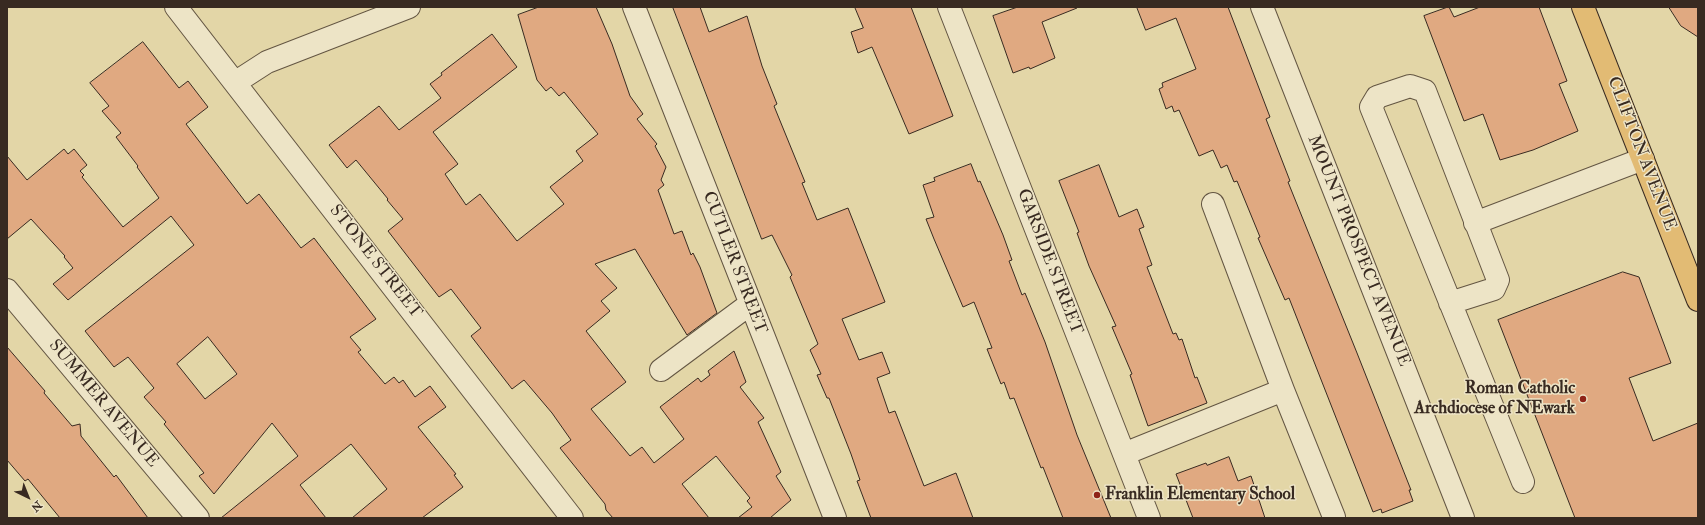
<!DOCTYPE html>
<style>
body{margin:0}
#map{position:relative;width:1705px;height:525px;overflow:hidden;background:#e3d6a7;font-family:"IM FELL Double Pica",serif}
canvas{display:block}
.frame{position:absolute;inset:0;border:8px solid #382a21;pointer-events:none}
.north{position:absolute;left:8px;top:477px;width:40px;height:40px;-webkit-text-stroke:3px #ede4c6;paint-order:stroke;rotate:137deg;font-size:11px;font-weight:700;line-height:16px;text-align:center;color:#382a21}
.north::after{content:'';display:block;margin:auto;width:14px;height:18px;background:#382a21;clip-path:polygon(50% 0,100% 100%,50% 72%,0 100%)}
</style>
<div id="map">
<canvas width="1705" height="525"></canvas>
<div class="frame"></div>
<div class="north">N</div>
</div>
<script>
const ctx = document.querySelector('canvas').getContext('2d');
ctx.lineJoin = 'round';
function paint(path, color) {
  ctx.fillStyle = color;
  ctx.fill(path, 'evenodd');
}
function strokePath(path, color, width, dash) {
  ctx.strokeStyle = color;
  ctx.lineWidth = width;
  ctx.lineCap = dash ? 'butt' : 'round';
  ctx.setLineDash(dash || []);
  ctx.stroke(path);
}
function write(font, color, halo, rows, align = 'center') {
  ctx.font = font + ' "IM FELL Double Pica",serif';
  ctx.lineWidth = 3;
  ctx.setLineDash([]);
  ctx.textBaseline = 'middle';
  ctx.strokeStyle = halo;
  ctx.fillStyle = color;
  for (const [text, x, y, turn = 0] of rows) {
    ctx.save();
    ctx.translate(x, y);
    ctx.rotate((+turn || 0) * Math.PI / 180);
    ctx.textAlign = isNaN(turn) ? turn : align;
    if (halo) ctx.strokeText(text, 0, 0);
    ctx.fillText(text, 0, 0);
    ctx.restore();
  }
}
const building = new Path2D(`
 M 539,7 L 596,7 L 612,44 L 630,96 L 643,114 L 637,119 L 657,144 L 655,146 L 666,167 L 661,180 L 664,185 L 658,190 L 674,234 L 682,231 L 691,255 L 693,253 L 700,267 L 717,313 L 687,335 L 635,249 L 595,264 L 617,288 L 601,301 L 610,311 L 586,331 L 626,382 L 591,409 L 630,456 L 642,447 L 654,463 L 684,439 L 660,407 L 698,378 L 701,382 L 710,375 L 708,371 L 734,351 L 746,382 L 740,387 L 764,418 L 758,422 L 781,472 L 776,476 L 791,500 L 770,518 L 738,518 L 752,507 L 747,501 L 750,498 L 716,456 L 682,484 L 709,518 L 613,518 L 606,510 L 605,504 L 560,448 L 571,440 L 552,413 L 524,380 L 512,389 L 471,336 L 481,328 L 451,289 L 439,297 L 388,231 L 403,219 L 387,200 L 388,199 L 356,160 L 347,168 L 329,145 L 379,106 L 399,130 L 441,98 L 430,84 L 442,75 L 441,73 L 492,34 L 517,67 L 433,132 L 458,164 L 445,174 L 466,205 L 480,194 L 517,241 L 564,204 L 550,187 L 583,161 L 576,151 L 598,134 L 564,92 L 559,96 L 551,87 L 546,91 L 537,80 L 518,15 Z
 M 673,7 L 700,7 L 709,32 L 747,16 L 762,66 L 777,104 L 774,106 L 805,182 L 802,183 L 817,220 L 848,208 L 885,302 L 842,319 L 859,360 L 882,352 L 890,373 L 877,378 L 889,413 L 895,411 L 924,486 L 956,473 L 973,518 L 871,518 L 857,481 L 860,480 L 851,454 L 829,398 L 827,398 L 817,375 L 821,374 L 810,350 L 818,344 L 790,277 L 792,275 L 772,235 L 762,239 Z
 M 855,7 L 911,7 L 953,116 L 909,134 L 872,47 L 858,53 L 851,32 L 863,28 Z
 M 1018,7 L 1077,7 L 1077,8 L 1042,22 L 1055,58 L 1030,69 L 1029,67 L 1013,73 L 993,16 Z
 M 1137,7 L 1228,7 L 1270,117 L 1266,119 L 1290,181 L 1288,182 L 1357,353 L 1411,490 L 1409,490 L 1413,501 L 1382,513 L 1381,509 L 1373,512 L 1289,298 L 1285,300 L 1258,238 L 1260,237 L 1237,181 L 1234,182 L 1227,165 L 1221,168 L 1213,150 L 1199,156 L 1179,110 L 1174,112 L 1172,106 L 1166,109 L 1159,89 L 1163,87 L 1162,83 L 1196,69 L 1176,18 L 1146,30 Z
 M 1449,7 L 1454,17 L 1480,7 L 1539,7 L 1567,81 L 1559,84 L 1578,131 L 1533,150 L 1500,160 L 1483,114 L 1464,121 L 1424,16 Z
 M 1669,7 L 1698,7 L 1698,37 L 1681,26 Z
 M 143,42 L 179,88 L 188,81 L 208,107 L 186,124 L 247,204 L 259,194 L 301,248 L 314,238 L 376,319 L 350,337 L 361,350 L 358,352 L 385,384 L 394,377 L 399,383 L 403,380 L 415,397 L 430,386 L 446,407 L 418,427 L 456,474 L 454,475 L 463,487 L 422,518 L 352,518 L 387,489 L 351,444 L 300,485 L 326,518 L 221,518 L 298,456 L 272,423 L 214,494 L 199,476 L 204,473 L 164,424 L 166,422 L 144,397 L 154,388 L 128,357 L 114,367 L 85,331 L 194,245 L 171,216 L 68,300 L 53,284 L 73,268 L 64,257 L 65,256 L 31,219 L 7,239 L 7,156 L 27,180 L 64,149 L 68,154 L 74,149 L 87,165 L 80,171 L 84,175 L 82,177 L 123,227 L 159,198 L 137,167 L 138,166 L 116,137 L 121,133 L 102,111 L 109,106 L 90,83 ZM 208,337 L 237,374 L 205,399 L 177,364 Z
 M 971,164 L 978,182 L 980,181 L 1003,235 L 1012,260 L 1009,261 L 1022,295 L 1025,293 L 1045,342 L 1077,435 L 1111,518 L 1063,518 L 1043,467 L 1041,468 L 1014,398 L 1010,399 L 1004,382 L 1001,384 L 987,349 L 992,348 L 974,302 L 963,307 L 934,239 L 926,219 L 934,217 L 923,185 L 935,181 L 934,178 Z
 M 1099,165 L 1119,217 L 1137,209 L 1144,227 L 1139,229 L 1152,265 L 1147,267 L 1173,334 L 1176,333 L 1179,340 L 1182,339 L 1195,378 L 1197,377 L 1207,403 L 1148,426 L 1130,375 L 1132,374 L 1112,327 L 1116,326 L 1089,266 L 1077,233 L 1079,232 L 1059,181 Z
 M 1623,272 L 1639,277 L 1671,363 L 1629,378 L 1653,441 L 1698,423 L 1698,518 L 1575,518 L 1498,320 Z
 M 7,347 L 45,391 L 44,393 L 72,426 L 80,424 L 81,436 L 114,477 L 116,475 L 148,518 L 60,518 L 28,479 L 25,481 L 7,460 Z
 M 1229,457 L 1238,481 L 1251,476 L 1265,518 L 1193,518 L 1176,474 L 1206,463 L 1207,465 Z`);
paint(building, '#e0a981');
strokePath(building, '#382a21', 1);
const minor = new Path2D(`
 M 176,7 L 572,518
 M 634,7 L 835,518
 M 949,7 L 1149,518
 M 1262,7 L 1463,518
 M 236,82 L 267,62 L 409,7
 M 1475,223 L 1643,159
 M 7,290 L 198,518
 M 1450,303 L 1494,289 L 1498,280 L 1425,91 L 1410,86 L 1377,97 L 1371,107 L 1523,482
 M 661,370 L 750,304
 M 1283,390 L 1334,517
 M 1124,454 L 1283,390 L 1213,204`);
const major = new Path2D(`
 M 1583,7 L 1698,300`);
strokePath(minor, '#635542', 24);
strokePath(major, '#382a21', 24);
strokePath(minor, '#ede4c6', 22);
strokePath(major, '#e2bb74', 22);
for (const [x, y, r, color] of [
 [1583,399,4,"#8f2418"],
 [1097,495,4,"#8f2418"]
]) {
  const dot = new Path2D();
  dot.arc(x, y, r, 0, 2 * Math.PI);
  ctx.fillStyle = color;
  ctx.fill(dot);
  strokePath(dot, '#ede4c6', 1.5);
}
write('17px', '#382a21', '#ede4c6', [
 ["CLIFTON AVENUE",1641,154,69],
 ["MOUNT PROSPECT AVENUE",1358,251,68],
 ["STONE STREET",375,262,52],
 ["GARSIDE STREET",1049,262,69],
 ["CUTLER STREET",734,263,69],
 ["SUMMER AVENUE",103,404,50]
]);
write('bold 17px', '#382a21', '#ede4c6', [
 ["Roman Catholic",1575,389],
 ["Archdiocese of NEwark",1575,409],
 ["Franklin Elementary School",1105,495,"left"]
], 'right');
</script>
